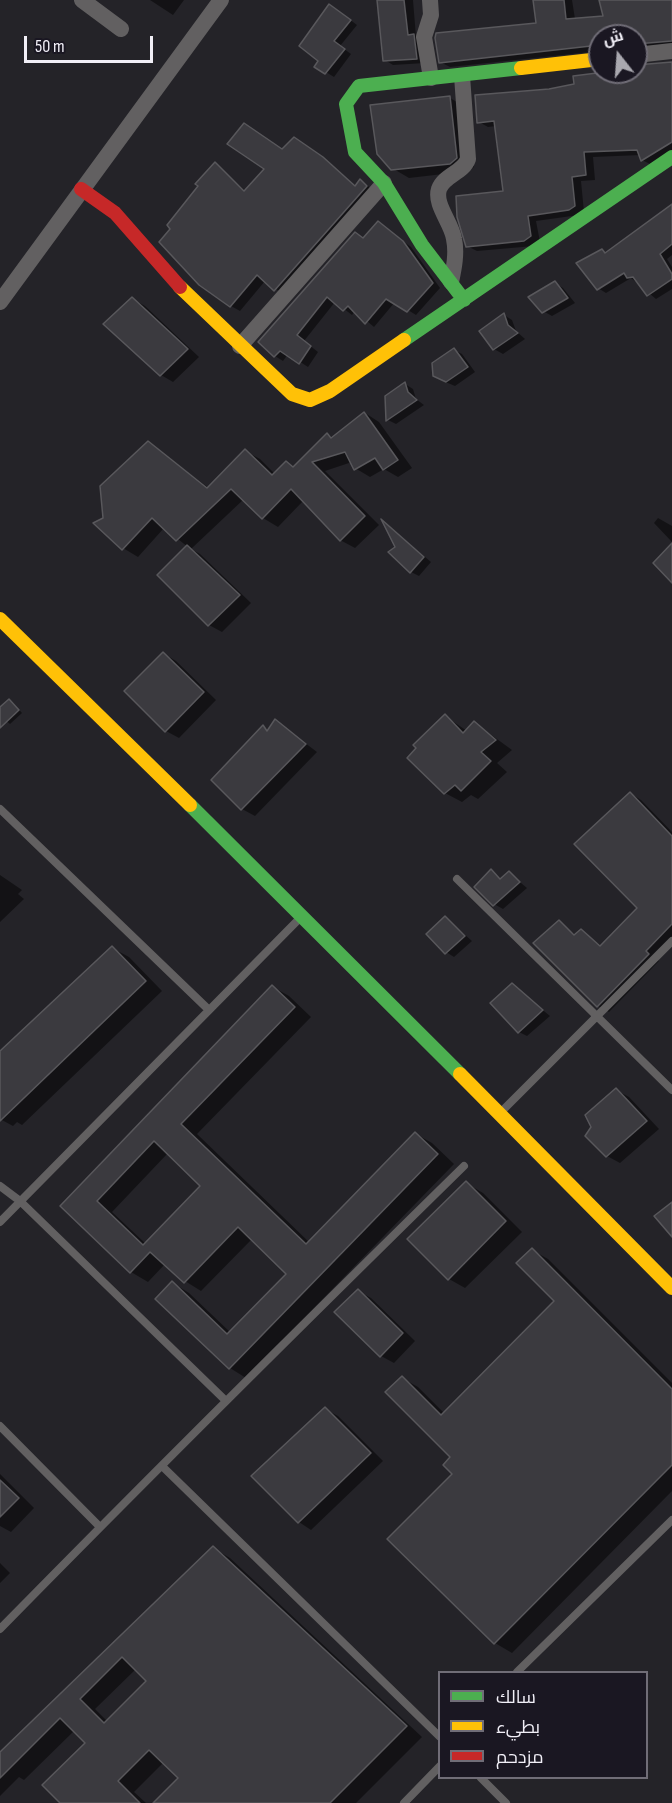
<!DOCTYPE html>
<meta charset="utf-8">
<style>
body{margin:0}
#map{position:relative;width:672px;height:1803px;overflow:hidden;background:#242328;font-family:"Sofia Sans Condensed",Cairo,sans-serif}
canvas{display:block}
.legend{position:absolute;left:438px;top:1671px;width:210px;height:108px;box-sizing:border-box;background:#1a1722;border:2px solid #706d77;margin:0;padding:8px 10px;list-style:none;font-size:18px;color:#f1eff7}
.legend li{display:flex;align-items:center;gap:12px;height:30px}
.legend b{width:30px;border:2px solid #706d77}
.north{position:absolute;left:588px;top:24px;width:60px;height:60px;box-sizing:border-box;background:#1a1722;border:2px solid #706d77;border-radius:50%;rotate:343deg;font-size:16px;font-weight:700;line-height:24px;text-align:center;color:#f1eff7}
.north::after{content:'';display:block;margin:auto;width:21px;height:27px;background:#a9a8af;clip-path:polygon(50% 0,100% 100%,50% 72%,0 100%)}
.scale{position:absolute;left:24px;top:36px;width:129px;height:27px;box-sizing:border-box;border:3px solid #f1eff7;border-top:0;padding-left:8px;font-size:18px;line-height:21px;white-space:nowrap;color:#f1eff7;-webkit-text-stroke:4px #1a1722;paint-order:stroke}
</style>
<div id="map">
<canvas width="672" height="1803"></canvas>
<ul class="legend">
<li><b style="height:8px;background:#4caf50"></b>سالك</li>
<li><b style="height:8px;background:#ffc107"></b>بطيء</li>
<li><b style="height:8px;background:#c62828"></b>مزدحم</li>
</ul>
<div class="north">ش</div>
<div class="scale">50 m</div>
</div>
<script>
const ctx = document.querySelector('canvas').getContext('2d');
ctx.lineJoin = 'round';
function paint(path, color) {
  ctx.fillStyle = color;
  ctx.fill(path, 'evenodd');
}
function strokePath(path, color, width, dash) {
  ctx.strokeStyle = color;
  ctx.lineWidth = width;
  ctx.lineCap = dash ? 'butt' : 'round';
  ctx.setLineDash(dash || []);
  ctx.stroke(path);
}
paint(new Path2D(`
 M 150,0 L 184,0 L 173,15 Z
 M 380,0 L 413,0 L 416,37 L 425,63 L 393,65 L 385,60 Z
 M 535,0 L 572,0 L 575,19 L 604,17 L 600,0 L 672,0 L 672,46 L 636,56 L 636,36 L 600,36 L 600,51 L 450,67 L 440,62 L 536,24 Z
 M 337,10 L 357,25 L 340,46 L 351,54 L 334,77 L 316,66 Z
 M 636,59 L 636,67 L 672,63 L 672,153 L 652,165 L 642,160 L 641,155 L 593,157 L 595,180 L 581,181 L 584,212 L 579,215 L 536,221 L 540,242 L 534,246 L 477,251 L 467,246 L 505,193 L 496,126 L 488,127 L 479,122 L 477,96 L 576,86 L 607,72 L 636,72 Z
 M 450,98 L 466,107 L 474,167 L 469,171 L 409,178 L 392,168 Z
 M 303,144 L 356,186 L 361,180 L 375,192 L 284,295 L 265,281 L 240,311 L 231,306 L 172,229 L 215,164 L 246,191 L 283,150 Z
 M 672,206 L 672,255 L 667,259 L 672,267 L 672,289 L 656,299 L 631,278 L 606,293 L 598,288 L 602,251 L 606,253 Z
 M 378,223 L 411,247 L 440,288 L 416,315 L 395,302 L 374,327 L 355,311 L 352,315 L 335,302 L 304,341 L 318,352 L 308,367 L 288,354 L 283,361 L 275,356 L 260,341 Z
 M 555,283 L 563,288 L 575,303 L 552,316 L 543,311 Z
 M 133,299 L 145,306 L 199,357 L 173,382 L 161,375 Z
 M 504,315 L 512,320 L 516,331 L 525,339 L 503,354 L 494,349 L 482,331 Z
 M 454,350 L 462,354 L 475,372 L 455,386 L 443,381 Z
 M 405,384 L 413,389 L 416,399 L 424,405 L 396,424 L 388,420 L 386,397 Z
 M 365,413 L 379,422 L 412,468 L 398,477 L 384,469 L 370,477 L 355,468 L 352,462 L 325,471 L 379,525 L 355,548 L 340,540 L 304,500 L 278,527 L 263,518 L 244,499 L 191,549 L 200,554 L 251,603 L 222,632 L 209,625 L 188,547 L 164,528 L 138,557 L 123,548 L 104,518 L 148,443 L 209,488 L 245,451 L 260,459 L 275,474 L 286,462 L 294,467 L 327,434 L 334,438 Z
 M 658,518 L 672,526 L 672,542 L 654,523 Z
 M 388,526 L 431,562 L 419,576 L 411,572 L 396,548 Z
 M 163,653 L 176,661 L 216,700 L 179,738 L 166,731 Z
 M 13,703 L 22,713 L 10,724 L 0,716 L 0,709 Z
 M 445,716 L 467,731 L 475,723 L 512,750 L 497,763 L 507,772 L 478,799 L 471,795 L 462,802 L 445,793 Z
 M 276,721 L 317,752 L 255,816 L 242,809 L 263,727 L 268,731 Z
 M 630,793 L 641,800 L 672,832 L 672,941 L 656,958 L 659,961 L 609,1012 L 598,1006 L 559,922 L 576,935 L 581,931 L 602,946 L 639,908 Z
 M 491,871 L 502,879 L 509,873 L 527,888 L 503,909 L 494,904 Z
 M 0,875 L 22,890 L 18,894 L 24,899 L 0,922 Z
 M 446,918 L 472,941 L 454,957 L 446,952 Z
 M 112,948 L 129,957 L 162,991 L 22,1125 L 17,1122 L 13,1126 L 0,1119 L 0,1054 Z
 M 512,985 L 550,1016 L 527,1036 L 519,1032 Z
 M 273,987 L 289,996 L 311,1017 L 197,1134 L 310,1243 L 416,1134 L 432,1143 L 454,1164 L 246,1378 L 230,1368 L 173,1283 L 189,1293 L 231,1333 L 288,1274 L 252,1239 L 201,1291 L 185,1281 L 165,1264 L 148,1282 L 131,1272 L 62,1206 ZM 168,1153 L 202,1186 L 146,1244 L 112,1212 Z
 M 616,1090 L 629,1097 L 659,1129 L 620,1163 L 607,1156 Z
 M 466,1183 L 483,1193 L 522,1232 L 465,1288 L 449,1279 Z
 M 532,1250 L 548,1259 L 672,1383 L 672,1491 L 512,1653 L 495,1643 L 389,1539 L 454,1474 L 452,1457 L 402,1378 L 418,1387 L 444,1413 L 556,1301 Z
 M 358,1291 L 371,1298 L 415,1341 L 394,1363 L 381,1356 L 337,1312 Z
 M 325,1409 L 338,1416 L 383,1461 L 311,1530 L 299,1522 Z
 M 0,1474 L 34,1508 L 11,1532 L 0,1526 Z
 M 213,1548 L 230,1558 L 422,1737 L 356,1803 L 155,1803 L 180,1778 L 164,1762 L 134,1792 L 146,1803 L 62,1803 L 87,1743 L 75,1730 L 24,1780 L 19,1777 L 0,1796 L 0,1755 ZM 136,1669 L 148,1681 L 108,1722 L 95,1709 Z
 M 0,1563 L 10,1573 L 0,1583 Z`), '#0007');
const building = new Path2D(`
 M 377,0 L 404,0 L 408,35 L 414,34 L 417,59 L 383,61 Z
 M 533,0 L 564,0 L 566,19 L 603,16 L 599,0 L 672,0 L 672,41 L 636,44 L 636,36 L 600,36 L 600,45 L 439,63 L 435,38 L 436,33 L 536,23 Z
 M 329,4 L 351,20 L 334,41 L 345,49 L 325,74 L 314,67 L 318,61 L 299,46 Z
 M 672,62 L 672,142 L 641,161 L 637,150 L 584,152 L 586,175 L 572,177 L 575,206 L 569,210 L 528,216 L 531,236 L 524,241 L 466,247 L 457,217 L 456,196 L 503,191 L 494,121 L 477,123 L 475,95 L 549,89 L 574,84 L 573,76 L 605,72 L 636,72 L 636,65 Z
 M 450,96 L 457,158 L 450,164 L 391,170 L 377,154 L 370,105 Z
 M 244,123 L 282,149 L 294,137 L 323,157 L 355,186 L 360,179 L 367,186 L 274,291 L 257,275 L 230,307 L 199,285 L 159,242 L 170,229 L 167,225 L 198,186 L 195,184 L 215,162 L 244,191 L 264,169 L 227,144 Z
 M 672,204 L 672,244 L 660,254 L 672,274 L 672,279 L 647,296 L 633,277 L 627,278 L 624,273 L 597,290 L 576,263 L 602,249 L 605,253 Z
 M 378,221 L 403,241 L 433,283 L 407,312 L 386,299 L 365,324 L 348,306 L 343,311 L 327,297 L 297,335 L 311,346 L 299,364 L 280,351 L 274,357 L 258,342 L 355,232 L 363,238 Z
 M 555,281 L 568,298 L 542,313 L 528,297 Z
 M 132,297 L 188,349 L 160,376 L 103,324 Z
 M 504,313 L 508,325 L 518,333 L 493,350 L 479,331 Z
 M 454,348 L 468,367 L 446,382 L 433,376 L 432,363 Z
 M 405,382 L 408,392 L 417,400 L 386,421 L 385,396 Z
 M 364,412 L 398,460 L 383,470 L 375,458 L 354,470 L 345,452 L 312,462 L 365,516 L 340,541 L 291,489 L 262,519 L 231,489 L 176,541 L 152,518 L 122,550 L 93,523 L 103,518 L 100,486 L 148,441 L 207,488 L 245,449 L 272,475 L 286,461 L 293,467 L 327,433 L 331,438 Z
 M 381,519 L 424,557 L 410,573 L 388,552 L 395,547 Z
 M 672,543 L 672,583 L 653,563 Z
 M 187,545 L 240,595 L 208,626 L 157,575 Z
 M 163,652 L 204,692 L 165,732 L 124,691 Z
 M 9,699 L 19,710 L 0,728 L 0,707 Z
 M 445,714 L 463,733 L 474,721 L 496,740 L 481,752 L 491,761 L 461,791 L 455,785 L 444,794 L 407,758 L 416,748 L 413,745 Z
 M 275,719 L 306,744 L 241,810 L 211,780 L 263,725 L 267,731 Z
 M 630,792 L 672,836 L 672,924 L 646,951 L 649,954 L 597,1007 L 533,943 L 559,920 L 574,935 L 581,929 L 600,946 L 637,908 L 574,844 Z
 M 491,869 L 500,879 L 509,871 L 520,882 L 493,906 L 474,887 Z
 M 445,916 L 465,936 L 445,954 L 426,934 Z
 M 112,946 L 146,981 L 0,1121 L 0,1051 Z
 M 512,983 L 543,1010 L 518,1033 L 490,1003 Z
 M 272,985 L 295,1007 L 181,1124 L 306,1244 L 415,1132 L 438,1154 L 229,1369 L 155,1299 L 172,1281 L 227,1334 L 286,1274 L 238,1227 L 184,1283 L 150,1252 L 130,1273 L 60,1206 ZM 154,1141 L 200,1186 L 143,1245 L 97,1201 Z
 M 616,1088 L 647,1121 L 606,1157 L 585,1136 L 591,1127 L 585,1115 Z
 M 466,1181 L 506,1221 L 448,1280 L 407,1239 Z
 M 672,1202 L 672,1237 L 654,1216 Z
 M 532,1248 L 672,1389 L 672,1465 L 494,1644 L 387,1539 L 452,1474 L 443,1465 L 450,1457 L 385,1392 L 402,1376 L 441,1415 L 554,1301 L 516,1263 Z
 M 358,1289 L 403,1333 L 380,1357 L 334,1312 Z
 M 325,1407 L 371,1453 L 298,1523 L 251,1476 Z
 M 0,1480 L 19,1498 L 0,1517 Z
 M 213,1546 L 407,1726 L 330,1803 L 153,1803 L 178,1778 L 149,1750 L 118,1781 L 140,1803 L 60,1803 L 42,1785 L 85,1743 L 60,1718 L 0,1778 L 0,1752 ZM 122,1657 L 146,1681 L 104,1723 L 80,1699 Z`);
paint(building, '#3b3a3f');
strokePath(building, '#59585c', 1.5);
strokePath(new Path2D(`
 M 0,809 L 209,1010
 M 457,879 L 672,1090
 M 500,1113 L 672,941
 M 0,1186 L 20,1201 L 226,1401
 M 0,1222 L 301,917
 M 0,1426 L 100,1527
 M 163,1467 L 440,1737
 M 0,1629 C 153,1473 308,1319 464,1166
 M 517,1672 L 672,1520
 M 481,1778 L 506,1803
 M 404,1803 L 440,1766`), '#626061', 8);
strokePath(new Path2D(`
 M 82,0 L 121,29
 M 430,0 L 431,15 L 424,37 L 431,78
 M 636,55 L 672,51
 M 451,282 C 454,268 457,253 454,239 C 452,223 434,205 439,189 C 444,175 463,173 468,159 L 462,76
 M 0,302 L 221,0
 M 240,346 L 384,183`), '#626061', 16);
strokePath(new Path2D(`
 M 464,300 L 422,245 L 384,183 L 355,152 L 346,104 L 359,86 L 521,68
 M 404,340 L 672,157
 M 190,805 L 460,1074`), '#4caf50', 14);
strokePath(new Path2D(`
 M 521,68 L 600,59
 M 180,287 L 292,394 L 310,400 L 330,391 L 404,340
 M 0,619 L 190,805
 M 460,1074 L 672,1288`), '#ffc107', 14);
strokePath(new Path2D(`
 M 81,189 L 115,213 L 180,287`), '#c62828', 14);
</script>
